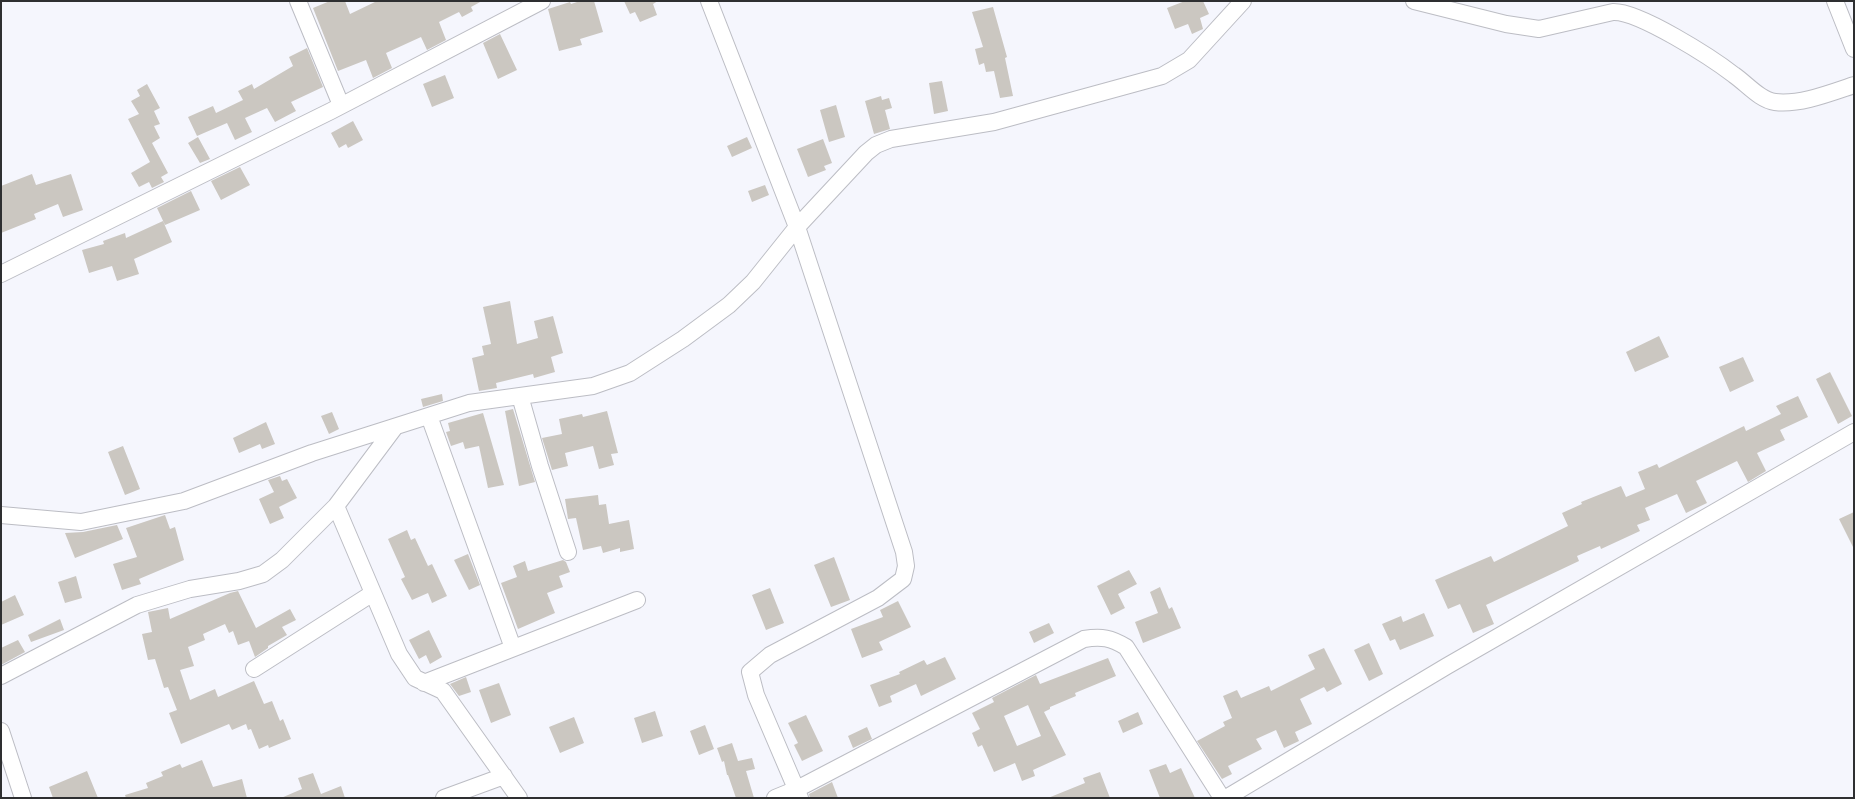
<!DOCTYPE html>
<style>
body{margin:0}
#map{position:relative;width:1855px;height:799px;overflow:hidden;background:#f5f6fd;font-family:"Fira Sans Condensed",sans-serif}
canvas{display:block}
.frame{position:absolute;inset:0;border:2px solid #2e2f31;pointer-events:none}
</style>
<div id="map">
<canvas width="1855" height="799"></canvas>
<div class="frame"></div>
</div>
<script>
const ctx = document.querySelector('canvas').getContext('2d');
ctx.lineJoin = 'round';
function paint(path, color) {
  ctx.fillStyle = color;
  ctx.fill(path, 'evenodd');
}
function strokePath(path, color, width, dash) {
  ctx.strokeStyle = color;
  ctx.lineWidth = width;
  ctx.lineCap = dash ? 'butt' : 'round';
  ctx.setLineDash(dash || []);
  ctx.stroke(path);
}
paint(new Path2D(`
 M 330,1 L 345,1 L 350,14 L 377,1 L 482,1 L 471,7 L 473,11 L 462,17 L 459,12 L 439,22 L 446,40 L 427,50 L 421,37 L 386,53 L 392,68 L 373,78 L 366,60 L 338,71 L 313,8 Z
 M 580,1 L 594,1 L 603,32 L 580,39 L 582,45 L 559,51 L 548,9 L 570,2 L 571,4 Z
 M 624,1 L 658,1 L 653,4 L 657,15 L 640,22 L 635,12 L 630,14 Z
 M 1185,1 L 1203,1 L 1209,14 L 1200,18 L 1203,29 L 1192,34 L 1188,24 L 1175,29 L 1167,8 Z
 M 993,7 L 1007,57 L 1005,58 L 1013,96 L 1000,98 L 994,71 L 986,72 L 984,63 L 979,65 L 975,49 L 983,47 L 972,12 Z
 M 500,34 L 517,70 L 498,79 L 483,43 Z
 M 307,48 L 323,87 L 291,102 L 296,111 L 275,122 L 267,108 L 245,118 L 252,132 L 235,140 L 227,123 L 197,136 L 188,117 L 213,106 L 216,113 L 243,100 L 238,91 L 252,84 L 254,89 L 293,66 L 289,57 Z
 M 445,75 L 454,98 L 432,107 L 423,84 Z
 M 942,81 L 948,111 L 934,114 L 929,83 Z
 M 147,84 L 160,108 L 154,111 L 160,124 L 154,126 L 160,138 L 152,143 L 168,173 L 161,177 L 164,182 L 152,188 L 149,182 L 139,187 L 131,173 L 150,162 L 128,119 L 139,114 L 131,101 L 140,96 L 137,90 Z
 M 881,96 L 882,100 L 889,98 L 892,108 L 885,110 L 890,129 L 874,134 L 865,101 Z
 M 836,105 L 845,137 L 829,142 L 820,110 Z
 M 353,121 L 363,140 L 348,148 L 346,144 L 339,148 L 331,133 Z
 M 198,137 L 210,159 L 200,163 L 188,143 Z
 M 747,137 L 752,148 L 732,157 L 727,146 Z
 M 823,139 L 832,163 L 824,166 L 826,170 L 808,177 L 797,149 Z
 M 240,167 L 250,185 L 221,200 L 211,181 Z
 M 32,174 L 36,185 L 71,174 L 83,210 L 63,217 L 58,204 L 34,214 L 36,219 L 1,233 L 1,186 Z
 M 765,185 L 769,195 L 752,202 L 748,191 Z
 M 191,191 L 200,210 L 165,225 L 157,208 Z
 M 163,221 L 172,242 L 134,259 L 139,274 L 117,281 L 112,266 L 89,273 L 82,250 L 104,244 L 103,241 L 125,233 L 126,238 Z
 M 510,301 L 517,344 L 538,338 L 534,321 L 553,316 L 563,353 L 551,357 L 555,372 L 534,378 L 533,374 L 496,383 L 497,388 L 479,391 L 472,358 L 484,355 L 482,346 L 491,344 L 483,307 Z
 M 1659,336 L 1669,357 L 1635,372 L 1626,352 Z
 M 1743,357 L 1754,381 L 1730,392 L 1719,367 Z
 M 1830,372 L 1852,416 L 1838,424 L 1816,379 Z
 M 442,394 L 443,401 L 423,407 L 421,399 Z
 M 1798,396 L 1808,417 L 1780,430 L 1785,440 L 1757,453 L 1766,471 L 1748,482 L 1737,461 L 1696,481 L 1707,503 L 1686,513 L 1677,494 L 1645,508 L 1650,520 L 1637,525 L 1640,531 L 1601,549 L 1600,546 L 1577,556 L 1579,561 L 1486,605 L 1494,624 L 1473,633 L 1460,604 L 1448,609 L 1435,580 L 1491,556 L 1494,562 L 1568,526 L 1562,513 L 1582,504 L 1581,502 L 1621,486 L 1626,497 L 1645,489 L 1638,472 L 1657,464 L 1659,468 L 1744,426 L 1746,431 L 1781,414 L 1776,406 Z
 M 513,409 L 535,482 L 519,486 L 505,411 Z
 M 607,411 L 618,453 L 611,454 L 614,465 L 599,469 L 593,446 L 565,453 L 568,466 L 552,470 L 542,438 L 562,434 L 559,419 L 582,414 L 583,417 Z
 M 332,412 L 339,429 L 329,434 L 321,416 Z
 M 483,413 L 504,485 L 488,488 L 479,446 L 465,449 L 463,442 L 451,446 L 446,432 L 450,431 L 448,423 Z
 M 266,422 L 275,444 L 262,449 L 260,444 L 239,453 L 233,438 Z
 M 123,446 L 140,489 L 125,495 L 108,452 Z
 M 280,476 L 282,481 L 287,479 L 297,498 L 279,507 L 284,518 L 270,524 L 259,499 L 274,492 L 268,480 Z
 M 598,495 L 599,505 L 606,504 L 609,524 L 629,520 L 634,549 L 620,552 L 620,548 L 603,553 L 601,546 L 583,550 L 576,518 L 568,519 L 565,499 Z
 M 1854,512 L 1854,549 L 1839,519 Z
 M 165,515 L 170,529 L 175,527 L 184,560 L 139,579 L 141,584 L 122,590 L 113,564 L 137,557 L 126,528 Z
 M 117,525 L 123,539 L 75,558 L 65,533 L 83,532 Z
 M 407,530 L 411,540 L 415,538 L 428,566 L 432,564 L 447,596 L 432,603 L 428,593 L 412,600 L 401,579 L 405,577 L 388,539 Z
 M 468,554 L 480,585 L 469,590 L 454,560 Z
 M 834,557 L 850,600 L 831,607 L 814,565 Z
 M 563,560 L 566,562 L 570,572 L 559,576 L 563,587 L 547,593 L 555,613 L 518,629 L 501,583 L 517,577 L 513,566 L 525,561 L 528,571 Z
 M 1129,570 L 1137,584 L 1118,594 L 1125,608 L 1111,615 L 1097,586 Z
 M 76,576 L 82,598 L 65,603 L 58,582 Z
 M 1160,587 L 1169,609 L 1172,607 L 1181,628 L 1143,643 L 1135,622 L 1158,613 L 1150,592 Z
 M 770,588 L 784,623 L 766,630 L 752,595 Z
 M 238,591 L 256,628 L 290,609 L 296,620 L 282,627 L 287,635 L 268,646 L 268,648 L 255,657 L 249,641 L 238,645 L 233,631 L 229,633 L 225,624 L 203,634 L 205,640 L 188,647 L 194,666 L 180,670 L 190,700 L 215,689 L 218,697 L 254,681 L 264,704 L 272,701 L 280,721 L 283,719 L 291,739 L 269,748 L 268,745 L 259,749 L 251,729 L 248,730 L 246,724 L 232,730 L 229,724 L 181,744 L 169,713 L 177,710 L 168,687 L 164,688 L 155,659 L 148,660 L 142,634 L 152,632 L 148,612 L 168,608 L 170,619 L 230,593 Z
 M 15,595 L 24,615 L 1,625 L 1,602 Z
 M 898,601 L 911,627 L 879,642 L 883,650 L 862,658 L 851,629 L 883,617 L 880,610 Z
 M 1424,613 L 1434,636 L 1400,650 L 1395,639 L 1390,641 L 1382,624 L 1401,616 L 1403,622 Z
 M 60,619 L 64,630 L 31,642 L 28,635 Z
 M 1049,623 L 1054,633 L 1034,643 L 1029,632 Z
 M 429,630 L 442,657 L 430,664 L 426,655 L 419,659 L 409,640 Z
 M 18,640 L 25,652 L 1,665 L 1,648 Z
 M 1369,643 L 1383,674 L 1369,681 L 1354,650 Z
 M 1324,648 L 1342,684 L 1327,692 L 1324,687 L 1300,699 L 1312,724 L 1295,732 L 1299,741 L 1284,748 L 1276,730 L 1256,739 L 1262,749 L 1228,766 L 1232,774 L 1222,779 L 1197,741 L 1225,726 L 1223,722 L 1232,718 L 1223,696 L 1237,690 L 1241,698 L 1269,686 L 1271,691 L 1315,669 L 1308,655 Z
 M 945,657 L 956,679 L 921,696 L 916,684 L 890,696 L 892,702 L 879,707 L 870,685 L 900,674 L 899,672 L 924,660 L 927,665 Z
 M 1108,658 L 1116,676 L 1075,693 L 1076,696 L 1050,707 L 1050,709 L 1044,712 L 1066,755 L 1033,770 L 1035,776 L 1022,781 L 1015,763 L 994,772 L 982,745 L 978,747 L 972,733 L 980,729 L 972,713 L 994,702 L 992,698 L 1036,675 L 1040,684 ZM 1028,705 L 1041,736 L 1017,746 L 1004,716 Z
 M 466,677 L 471,692 L 459,696 L 450,684 Z
 M 499,683 L 511,715 L 491,723 L 479,690 Z
 M 655,711 L 663,736 L 642,743 L 634,718 Z
 M 1138,712 L 1143,724 L 1123,733 L 1118,721 Z
 M 806,715 L 823,751 L 802,761 L 794,745 L 798,743 L 788,723 Z
 M 574,717 L 584,743 L 560,753 L 549,727 Z
 M 705,725 L 714,749 L 699,755 L 690,731 Z
 M 867,727 L 872,739 L 853,748 L 848,736 Z
 M 732,743 L 738,761 L 752,758 L 755,769 L 746,771 L 754,798 L 736,798 L 728,775 L 727,775 L 724,761 L 722,762 L 717,748 Z
 M 202,760 L 213,787 L 242,779 L 247,798 L 126,798 L 125,795 L 148,788 L 146,783 L 163,776 L 161,772 L 180,764 L 182,768 Z
 M 1166,764 L 1170,773 L 1181,768 L 1195,798 L 1160,798 L 1149,770 Z
 M 87,771 L 98,798 L 53,798 L 49,787 Z
 M 1100,772 L 1110,798 L 1048,798 L 1085,783 L 1083,778 Z
 M 313,773 L 321,794 L 341,786 L 345,798 L 281,798 L 302,789 L 298,778 Z
 M 832,782 L 838,798 L 810,798 L 809,794 Z`), '#cbc7c1');
const minor = new Path2D(`
 M 298,1 L 341,105
 M 709,1 L 797,227 L 904,552 L 906,566 L 903,579 L 878,598 L 770,655 L 750,672 L 756,695 L 800,798
 M 1414,1 L 1506,24 L 1539,29 L 1613,12 C 1639,11 1712,58 1734,75 C 1747,84 1760,100 1775,102 C 1800,105 1830,93 1854,85
 M 1835,1 L 1854,49
 M 1,274 L 331,111 L 542,1
 M 520,396 L 540,466 L 568,552
 M 429,416 L 513,648
 M 336,506 L 399,654 L 415,678 L 443,691 L 519,798
 M 1,515 L 81,522 L 184,501 L 312,453 L 469,403 L 593,386 L 630,373 L 683,339 L 729,305 L 753,282 L 797,227 L 866,153 L 876,145 L 891,139 L 994,122 L 1162,76 L 1189,60 L 1243,1
 M 254,669 L 373,593
 M 1,676 L 137,605 L 190,589 L 239,581 L 263,574 L 282,560 L 336,506 L 395,427
 M 424,683 L 637,600
 M 1,731 L 23,798
 M 444,798 L 504,776
 M 775,798 L 797,789 L 1084,639 C 1102,636 1111,638 1126,647 L 1222,798
 M 1226,798 L 1447,666 L 1854,432`);
strokePath(minor, '#bcbdc4', 18);
strokePath(minor, '#fff', 16);
</script>
